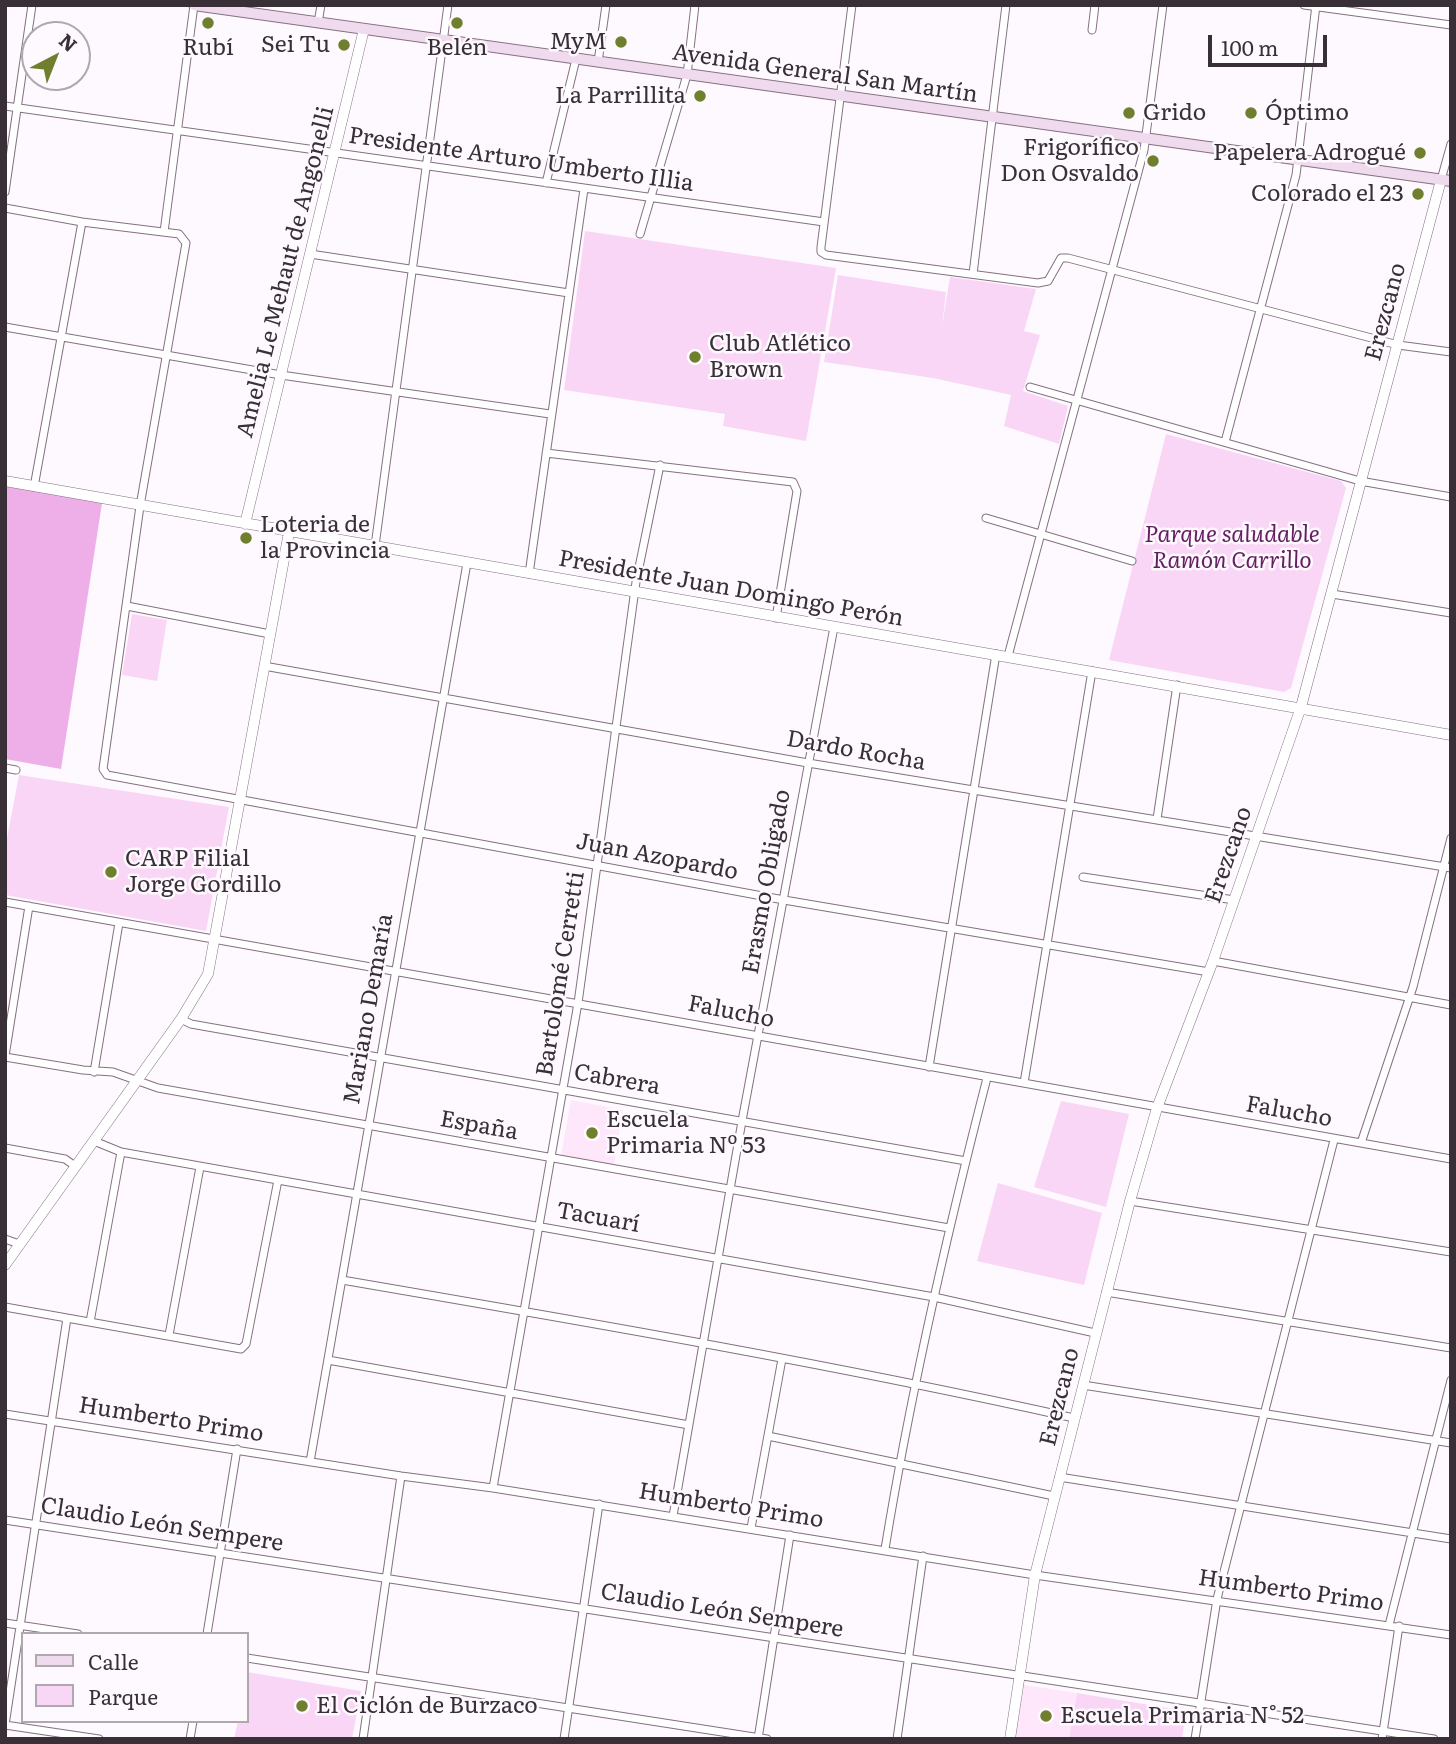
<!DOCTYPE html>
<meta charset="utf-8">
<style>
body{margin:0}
#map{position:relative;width:1456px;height:1744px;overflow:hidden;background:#fef9fe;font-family:Literata,serif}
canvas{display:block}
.frame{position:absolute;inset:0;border:7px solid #382f37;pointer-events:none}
.legend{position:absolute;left:21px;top:1632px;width:228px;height:91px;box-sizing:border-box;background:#fef9fe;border:2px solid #afa8ae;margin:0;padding:9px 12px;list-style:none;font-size:21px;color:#382f37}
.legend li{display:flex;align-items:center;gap:14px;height:35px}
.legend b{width:35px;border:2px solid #afa8ae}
.north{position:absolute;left:21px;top:21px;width:70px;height:70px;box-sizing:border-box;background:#fef9fe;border:2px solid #afa8ae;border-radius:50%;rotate:42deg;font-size:19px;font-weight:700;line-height:28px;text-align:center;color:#382f37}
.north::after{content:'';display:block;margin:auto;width:24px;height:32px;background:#6f7f2e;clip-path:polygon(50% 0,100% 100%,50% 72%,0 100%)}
.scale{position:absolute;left:1208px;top:35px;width:119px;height:32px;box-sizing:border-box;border:4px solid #382f37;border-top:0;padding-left:9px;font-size:21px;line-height:24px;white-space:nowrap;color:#382f37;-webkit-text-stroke:5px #fef9fe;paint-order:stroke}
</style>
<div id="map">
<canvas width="1456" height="1744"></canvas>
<div class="frame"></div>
<ul class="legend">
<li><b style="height:9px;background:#f0dbee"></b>Calle</li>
<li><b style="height:19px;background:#fad6f6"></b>Parque</li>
</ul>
<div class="north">N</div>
<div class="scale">100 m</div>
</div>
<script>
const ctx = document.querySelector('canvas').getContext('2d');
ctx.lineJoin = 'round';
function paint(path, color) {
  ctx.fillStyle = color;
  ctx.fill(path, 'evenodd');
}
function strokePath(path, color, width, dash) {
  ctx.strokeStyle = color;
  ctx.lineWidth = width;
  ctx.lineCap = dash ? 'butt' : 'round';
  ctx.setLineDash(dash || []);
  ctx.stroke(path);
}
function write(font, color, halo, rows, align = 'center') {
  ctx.font = font + ' Literata,serif';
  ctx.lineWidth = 5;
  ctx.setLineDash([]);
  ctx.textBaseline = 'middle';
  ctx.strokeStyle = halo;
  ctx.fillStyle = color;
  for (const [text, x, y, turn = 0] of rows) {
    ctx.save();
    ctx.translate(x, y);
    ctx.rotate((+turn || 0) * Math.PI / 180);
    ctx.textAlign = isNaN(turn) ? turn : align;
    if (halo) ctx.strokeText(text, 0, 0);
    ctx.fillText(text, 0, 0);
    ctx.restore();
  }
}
paint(new Path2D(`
 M 571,1100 L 623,1110 L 614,1165 L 561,1156 Z
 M 1024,1685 L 1077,1693 L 1069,1739 L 1015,1739 Z`), '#fee6fb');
paint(new Path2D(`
 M 585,231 L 836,268 L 806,441 L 723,426 L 725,414 L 564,390 Z
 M 838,275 L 946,292 L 942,326 L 950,277 L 1036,289 L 1024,331 L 1040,335 L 1023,391 L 1068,406 L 1059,444 L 1004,426 L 1011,395 L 933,378 L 824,362 Z
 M 1166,434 L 1341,481 L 1346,488 L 1291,688 L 1284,692 L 1109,660 Z
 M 132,614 L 167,620 L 157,681 L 122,675 Z
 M 19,775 L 229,807 L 206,931 L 5,895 L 5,849 Z
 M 1061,1101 L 1129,1114 L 1106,1207 L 1034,1187 Z
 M 998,1183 L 1102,1213 L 1084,1285 L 977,1261 Z
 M 247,1672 L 361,1691 L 352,1739 L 234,1739 L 238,1721 L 247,1721 Z
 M 1077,1693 L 1186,1711 L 1182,1739 L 1069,1739 Z`), '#fad6f6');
paint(new Path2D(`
 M 5,486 L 102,503 L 61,769 L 5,759 Z`), '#eeafe8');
const minor = new Path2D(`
 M 852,5 L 821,247 L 821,252 L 826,255 L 1038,283 L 1048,281 L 1061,258 L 1068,258 L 1398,345 L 1451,352
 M 1304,5 L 1451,25
 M 318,23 L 321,5
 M 1092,30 L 1095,5
 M 598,62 L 606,5
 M 5,106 L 824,222
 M 1441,180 L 1451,144
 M 546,183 L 576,59
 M 5,192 L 32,5
 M 5,208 L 82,222 L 179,234 L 186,243 L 140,506 L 103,769 L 107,775 L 784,900 L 1209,972
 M 164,232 L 194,5
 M 640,234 L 687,75 L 695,5
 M 310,254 L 569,293
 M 973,274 L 1006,5
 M 5,327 L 281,375 L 550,414
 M 1030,387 L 1360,481 L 1451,497
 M 1225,442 L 1296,175 L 1316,5
 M 546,453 L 793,482 L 797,491 L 776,618
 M 34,487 L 82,222
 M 986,518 L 1132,561
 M 375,546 L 448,5
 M 529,574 L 584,189
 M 1332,594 L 1451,613
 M 127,606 L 270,634
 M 1008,656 L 1144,150 L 1163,5
 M 264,666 L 808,763 L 1451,868
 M 5,768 L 16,770
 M 1157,819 L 1177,685
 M 1083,877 L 1234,900
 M 5,902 L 1451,1159
 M 1213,961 L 1451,1005
 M 181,1019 L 191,1024 L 966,1161
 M 5,1056 L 29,906
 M 5,1057 L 83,1070 L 113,1072 L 158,1088 L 949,1228
 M 929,1067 L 996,654
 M 94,1072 L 119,923
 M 1024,1083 L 1092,671
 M 94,1141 L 121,1152 L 934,1297 L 1095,1333
 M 1361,1143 L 1413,987 L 1451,838
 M 5,1148 L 65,1159 L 75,1166
 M 1130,1201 L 1451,1252
 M 5,1239 L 19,1244
 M 342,1280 C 587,1322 832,1364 1074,1418
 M 1106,1292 L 1451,1348
 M 5,1307 L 241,1349 L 246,1344 L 278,1180
 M 67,1318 L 5,1725 L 99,1739
 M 90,1322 L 121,1152
 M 169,1335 L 200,1167
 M 328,1360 L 689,1425
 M 1083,1385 L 1451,1443
 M 5,1414 L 401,1476 L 493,1488 L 1035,1575 L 1451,1635
 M 768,1436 L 1054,1496
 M 310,1462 L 467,563
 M 1059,1477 L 1451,1539
 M 493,1488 L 578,1003 L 636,582 L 660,465
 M 673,1516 L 742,1121 L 834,627
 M 5,1520 L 1434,1739
 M 751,1528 L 782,1359
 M 885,1549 C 911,1390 947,1233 987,1078
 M 5,1623 L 78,1634
 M 1389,1625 L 1451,1380
 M 207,1634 L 237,1449
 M 247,1658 L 767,1739
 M 190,1739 L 193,1721
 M 363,1739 L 401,1476
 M 564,1739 L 599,1504
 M 758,1739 L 790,1535
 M 897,1739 L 923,1556
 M 1195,1739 L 1217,1599 L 1334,1140
 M 1382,1739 L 1399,1626`);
const tertiary = new Path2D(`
 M 5,481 L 1451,735
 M 245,524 L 364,29
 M 5,1265 L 181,1019 L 208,974 L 289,532
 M 1010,1739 L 1035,1575 L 1130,1201 L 1157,1108 L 1213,961 L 1301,707 L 1441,180`);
const secondary = new Path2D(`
 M 194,5 L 1451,181`);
strokePath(minor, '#857083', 9);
strokePath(tertiary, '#857083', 11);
strokePath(secondary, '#857083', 12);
strokePath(minor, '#fff', 7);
strokePath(tertiary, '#fff', 10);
strokePath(secondary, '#f0dbee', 10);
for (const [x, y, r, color] of [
 [208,23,7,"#6f7f2e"],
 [457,23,7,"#6f7f2e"],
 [621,42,7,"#6f7f2e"],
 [344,45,7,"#6f7f2e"],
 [700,96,7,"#6f7f2e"],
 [1129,113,7,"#6f7f2e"],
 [1251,113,7,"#6f7f2e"],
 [1420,153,7,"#6f7f2e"],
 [1153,161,7,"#6f7f2e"],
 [1418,194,7,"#6f7f2e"],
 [695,357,7,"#6f7f2e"],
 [246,538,7,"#6f7f2e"],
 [111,872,7,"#6f7f2e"],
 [592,1133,7,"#6f7f2e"],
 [302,1706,7,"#6f7f2e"],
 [1046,1716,7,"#6f7f2e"]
]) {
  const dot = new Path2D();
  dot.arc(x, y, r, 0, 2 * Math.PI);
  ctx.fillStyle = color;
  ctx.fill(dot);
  strokePath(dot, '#fef9fe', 2.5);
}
write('23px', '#382f37', '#fef9fe', [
 ["MyM",607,42,"right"],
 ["Sei Tu",330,45,"right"],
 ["Rubí",208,48,"center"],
 ["Belén",457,48,"center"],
 ["La Parrillita",686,96,"right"],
 ["Grido",1143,113],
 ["Óptimo",1265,113],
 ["Frigorífico",1139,148,"right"],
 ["Don Osvaldo",1139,174,"right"],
 ["Papelera Adrogué",1406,153,"right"],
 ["Colorado el 23",1404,194,"right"],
 ["Club Atlético",709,344],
 ["Brown",709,370],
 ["Loteria de",260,525],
 ["la Provincia",260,551],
 ["CARP Filial",125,859],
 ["Jorge Gordillo",125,885],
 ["Escuela",606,1120],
 ["Primaria Nº 53",606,1146],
 ["El Ciclón de Burzaco",316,1706],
 ["Escuela Primaria N° 52",1060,1716]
], 'left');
write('23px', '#382f37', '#fef9fe', [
 ["Avenida General San Martín",825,74,8],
 ["Presidente Arturo Umberto Illia",521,160,8],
 ["Amelia Le Mehaut de Angonelli",286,272,-76],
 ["Erezcano",1386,312,-75],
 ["Presidente Juan Domingo Perón",731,589,10],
 ["Dardo Rocha",856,751,10],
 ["Erezcano",1229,855,-71],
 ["Juan Azopardo",657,857,11],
 ["Erasmo Obligado",767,882,-80],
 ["Bartolomé Cerretti",561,974,-81],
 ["Mariano Demaría",369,1009,-80],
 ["Falucho",731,1012,11],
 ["Cabrera",617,1080,10],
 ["Falucho",1289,1112,10],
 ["España",479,1126,10],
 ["Tacuarí",598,1218,10],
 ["Erezcano",1060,1397,-76],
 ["Humberto Primo",171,1420,9],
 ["Humberto Primo",731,1506,9],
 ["Claudio León Sempere",162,1525,9],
 ["Humberto Primo",1291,1591,8],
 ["Claudio León Sempere",722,1611,9]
]);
write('italic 23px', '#661e63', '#fef9fe', [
 ["Parque saludable",1232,535],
 ["Ramón Carrillo",1232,561]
]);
</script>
